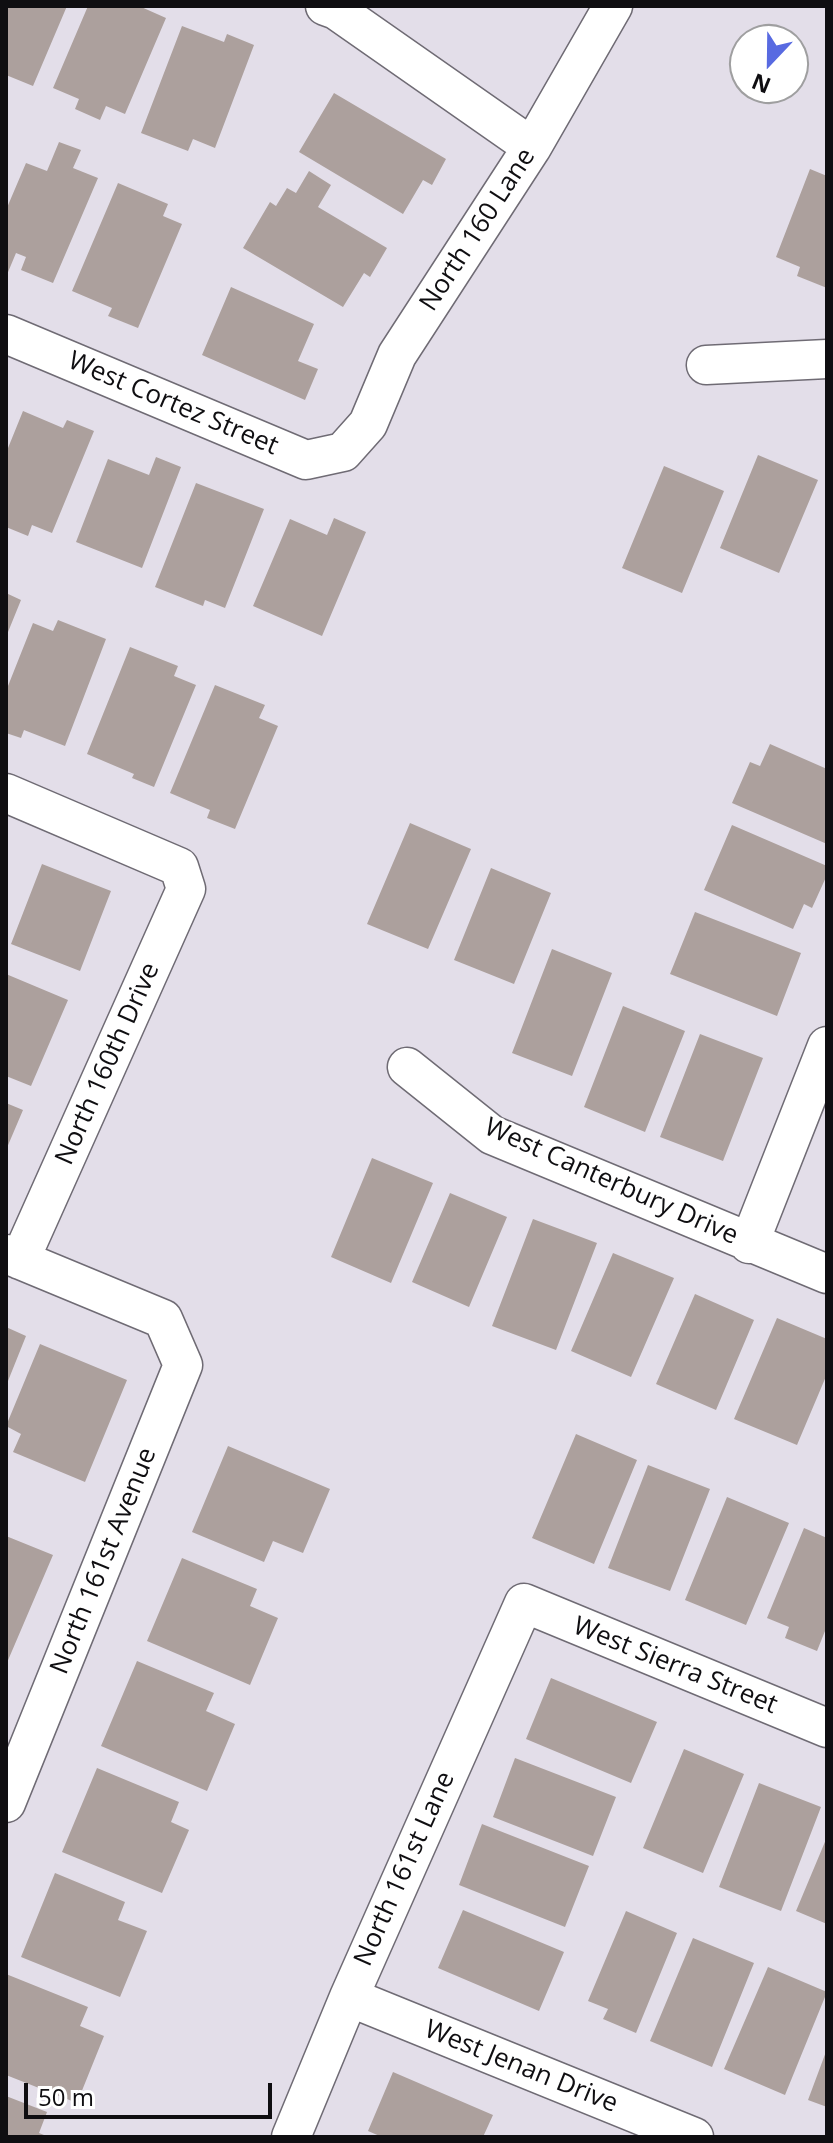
<!DOCTYPE html>
<style>
body{margin:0}
#map{position:relative;width:833px;height:2143px;overflow:hidden;background:#e3dee9;font-family:"Open Sans",sans-serif}
canvas{display:block}
.frame{position:absolute;inset:0;border:8px solid #0f0e11;pointer-events:none}
.north{position:absolute;left:729px;top:24px;width:80px;height:80px;box-sizing:border-box;background:#fff;border:2px solid #9f9fa0;border-radius:50%;rotate:202deg;font-size:22px;font-weight:700;line-height:32px;text-align:center;color:#0f0e11}
.north::after{content:'';display:block;margin:auto;width:28px;height:36px;background:#586ae1;clip-path:polygon(50% 0,100% 100%,50% 72%,0 100%)}
.scale{position:absolute;left:24px;top:2083px;width:248px;height:36px;box-sizing:border-box;border:4px solid #0f0e11;border-top:0;padding-left:10px;font-size:24px;line-height:28px;white-space:nowrap;color:#0f0e11;-webkit-text-stroke:6px #fff;paint-order:stroke}
</style>
<div id="map">
<canvas width="833" height="2143"></canvas>
<div class="frame"></div>
<div class="north">N</div>
<div class="scale">50 m</div>
</div>
<script>
const ctx = document.querySelector('canvas').getContext('2d');
ctx.lineJoin = 'round';
function paint(path, color) {
  ctx.fillStyle = color;
  ctx.fill(path, 'evenodd');
}
function strokePath(path, color, width, dash) {
  ctx.strokeStyle = color;
  ctx.lineWidth = width;
  ctx.lineCap = dash ? 'butt' : 'round';
  ctx.setLineDash(dash || []);
  ctx.stroke(path);
}
function write(font, color, halo, rows, align = 'center') {
  ctx.font = font + ' "Open Sans",sans-serif';
  ctx.lineWidth = 6;
  ctx.setLineDash([]);
  ctx.textBaseline = 'middle';
  ctx.strokeStyle = halo;
  ctx.fillStyle = color;
  for (const [text, x, y, turn = 0] of rows) {
    ctx.save();
    ctx.translate(x, y);
    ctx.rotate((+turn || 0) * Math.PI / 180);
    ctx.textAlign = isNaN(turn) ? turn : align;
    if (halo) ctx.strokeText(text, 0, 0);
    ctx.fillText(text, 0, 0);
    ctx.restore();
  }
}
paint(new Path2D(`
 M 6,6 L 67,6 L 33,86 L 6,75 Z
 M 88,6 L 139,6 L 166,18 L 125,114 L 106,106 L 100,120 L 75,109 L 79,99 L 53,88 Z
 M 182,26 L 224,42 L 227,34 L 254,45 L 215,148 L 193,139 L 188,151 L 141,133 Z
 M 334,93 L 446,159 L 432,185 L 423,180 L 403,214 L 299,152 Z
 M 59,142 L 81,150 L 73,168 L 98,178 L 53,283 L 21,270 L 26,257 L 16,253 L 6,277 L 6,210 L 26,163 L 47,171 Z
 M 810,169 L 827,176 L 827,288 L 797,276 L 800,267 L 776,257 Z
 M 309,171 L 331,185 L 318,207 L 387,248 L 370,277 L 364,273 L 343,307 L 243,248 L 270,202 L 276,206 L 287,188 L 296,193 Z
 M 118,183 L 168,204 L 163,216 L 182,224 L 138,328 L 108,316 L 112,308 L 72,291 Z
 M 231,287 L 314,324 L 298,361 L 318,369 L 305,400 L 202,355 Z
 M 23,411 L 63,428 L 67,420 L 94,431 L 52,533 L 32,525 L 28,536 L 6,527 L 6,453 Z
 M 758,455 L 818,480 L 779,573 L 720,548 Z
 M 156,457 L 181,467 L 142,568 L 76,542 L 108,459 L 149,475 Z
 M 664,466 L 724,491 L 682,593 L 622,568 Z
 M 196,483 L 264,509 L 225,608 L 205,600 L 203,606 L 155,587 Z
 M 334,518 L 366,532 L 322,636 L 253,606 L 290,519 L 327,535 Z
 M 6,593 L 21,600 L 6,637 Z
 M 58,620 L 106,639 L 65,746 L 24,730 L 21,738 L 6,733 L 6,691 L 33,623 L 53,631 Z
 M 130,647 L 178,666 L 174,676 L 196,685 L 154,787 L 132,778 L 134,774 L 87,754 Z
 M 215,685 L 265,705 L 259,718 L 278,726 L 235,829 L 207,818 L 210,810 L 170,793 Z
 M 770,744 L 827,769 L 827,844 L 732,803 L 750,762 L 760,766 Z
 M 410,823 L 471,849 L 428,949 L 367,924 Z
 M 732,825 L 827,866 L 827,875 L 812,908 L 804,904 L 793,929 L 704,890 Z
 M 42,864 L 111,891 L 80,971 L 11,944 Z
 M 491,868 L 551,893 L 514,984 L 454,960 Z
 M 695,912 L 801,953 L 777,1016 L 670,974 Z
 M 552,949 L 612,973 L 572,1076 L 512,1053 Z
 M 6,974 L 68,1000 L 31,1086 L 6,1076 Z
 M 623,1006 L 685,1031 L 645,1132 L 584,1107 Z
 M 700,1034 L 763,1058 L 723,1161 L 660,1137 Z
 M 6,1103 L 23,1110 L 6,1150 Z
 M 372,1158 L 433,1183 L 391,1283 L 331,1257 Z
 M 450,1193 L 507,1217 L 469,1307 L 412,1282 Z
 M 533,1219 L 597,1243 L 556,1350 L 492,1326 Z
 M 613,1253 L 674,1278 L 631,1377 L 571,1351 Z
 M 695,1294 L 754,1320 L 716,1410 L 656,1384 Z
 M 777,1318 L 827,1339 L 827,1374 L 797,1445 L 734,1419 Z
 M 6,1327 L 26,1336 L 6,1386 Z
 M 40,1344 L 127,1380 L 85,1482 L 13,1452 L 21,1434 L 6,1426 Z
 M 576,1434 L 637,1460 L 594,1564 L 532,1538 Z
 M 228,1446 L 330,1489 L 303,1553 L 273,1541 L 264,1562 L 192,1532 Z
 M 648,1465 L 710,1489 L 670,1591 L 608,1568 Z
 M 727,1497 L 789,1523 L 746,1625 L 685,1600 Z
 M 804,1528 L 827,1538 L 827,1626 L 817,1651 L 785,1638 L 789,1627 L 767,1618 Z
 M 6,1536 L 53,1555 L 6,1665 Z
 M 182,1558 L 257,1589 L 250,1606 L 278,1618 L 250,1685 L 147,1641 Z
 M 137,1661 L 214,1693 L 206,1711 L 235,1724 L 207,1791 L 101,1746 Z
 M 551,1678 L 657,1722 L 631,1783 L 526,1739 Z
 M 684,1749 L 744,1774 L 703,1873 L 643,1848 Z
 M 515,1758 L 616,1797 L 593,1856 L 493,1817 Z
 M 97,1768 L 179,1802 L 171,1822 L 189,1830 L 162,1893 L 62,1852 Z
 M 759,1783 L 821,1807 L 781,1911 L 719,1887 Z
 M 482,1824 L 589,1866 L 565,1927 L 459,1885 Z
 M 827,1837 L 827,1924 L 796,1911 Z
 M 55,1873 L 125,1902 L 118,1920 L 147,1931 L 120,1997 L 21,1957 Z
 M 463,1910 L 564,1952 L 539,2011 L 438,1968 Z
 M 626,1911 L 677,1933 L 636,2033 L 603,2019 L 608,2009 L 588,2001 Z
 M 693,1938 L 754,1963 L 712,2067 L 650,2041 Z
 M 768,1967 L 827,1992 L 785,2095 L 724,2069 Z
 M 6,1974 L 88,2007 L 80,2026 L 104,2036 L 77,2103 L 6,2075 Z
 M 827,2049 L 827,2107 L 808,2100 Z
 M 393,2072 L 493,2115 L 483,2137 L 382,2137 L 368,2131 Z
 M 6,2096 L 47,2112 L 39,2133 L 49,2137 L 6,2137 Z`), '#aca09d');
const minor = new Path2D(`
 M 325,6 L 336,10 L 532,147
 M 6,334 L 306,460 L 343,452 L 368,424 L 397,355 L 532,147 L 613,6
 M 706,365 L 827,359
 M 6,793 L 179,867 L 186,889 L 20,1260
 M 407,1067 L 492,1135 L 827,1274
 M 749,1244 L 827,1046
 M 6,1254 L 163,1319 L 183,1365 L 6,1803
 M 349,1997 L 694,2137
 M 291,2137 L 349,1997 L 524,1603 L 827,1728`);
strokePath(minor, '#6f6b74', 41);
strokePath(minor, '#fff', 38);
write('26px', '#0f0e11', '#fff', [
 ["North 160 Lane",478,230,-57],
 ["West Cortez Street",173,404,23],
 ["North 160th Drive",108,1064,-66],
 ["West Canterbury Drive",611,1182,24],
 ["North 161st Avenue",104,1561,-68],
 ["West Sierra Street",675,1666,22],
 ["North 161st Lane",405,1869,-66],
 ["West Jenan Drive",521,2067,22]
]);
</script>
